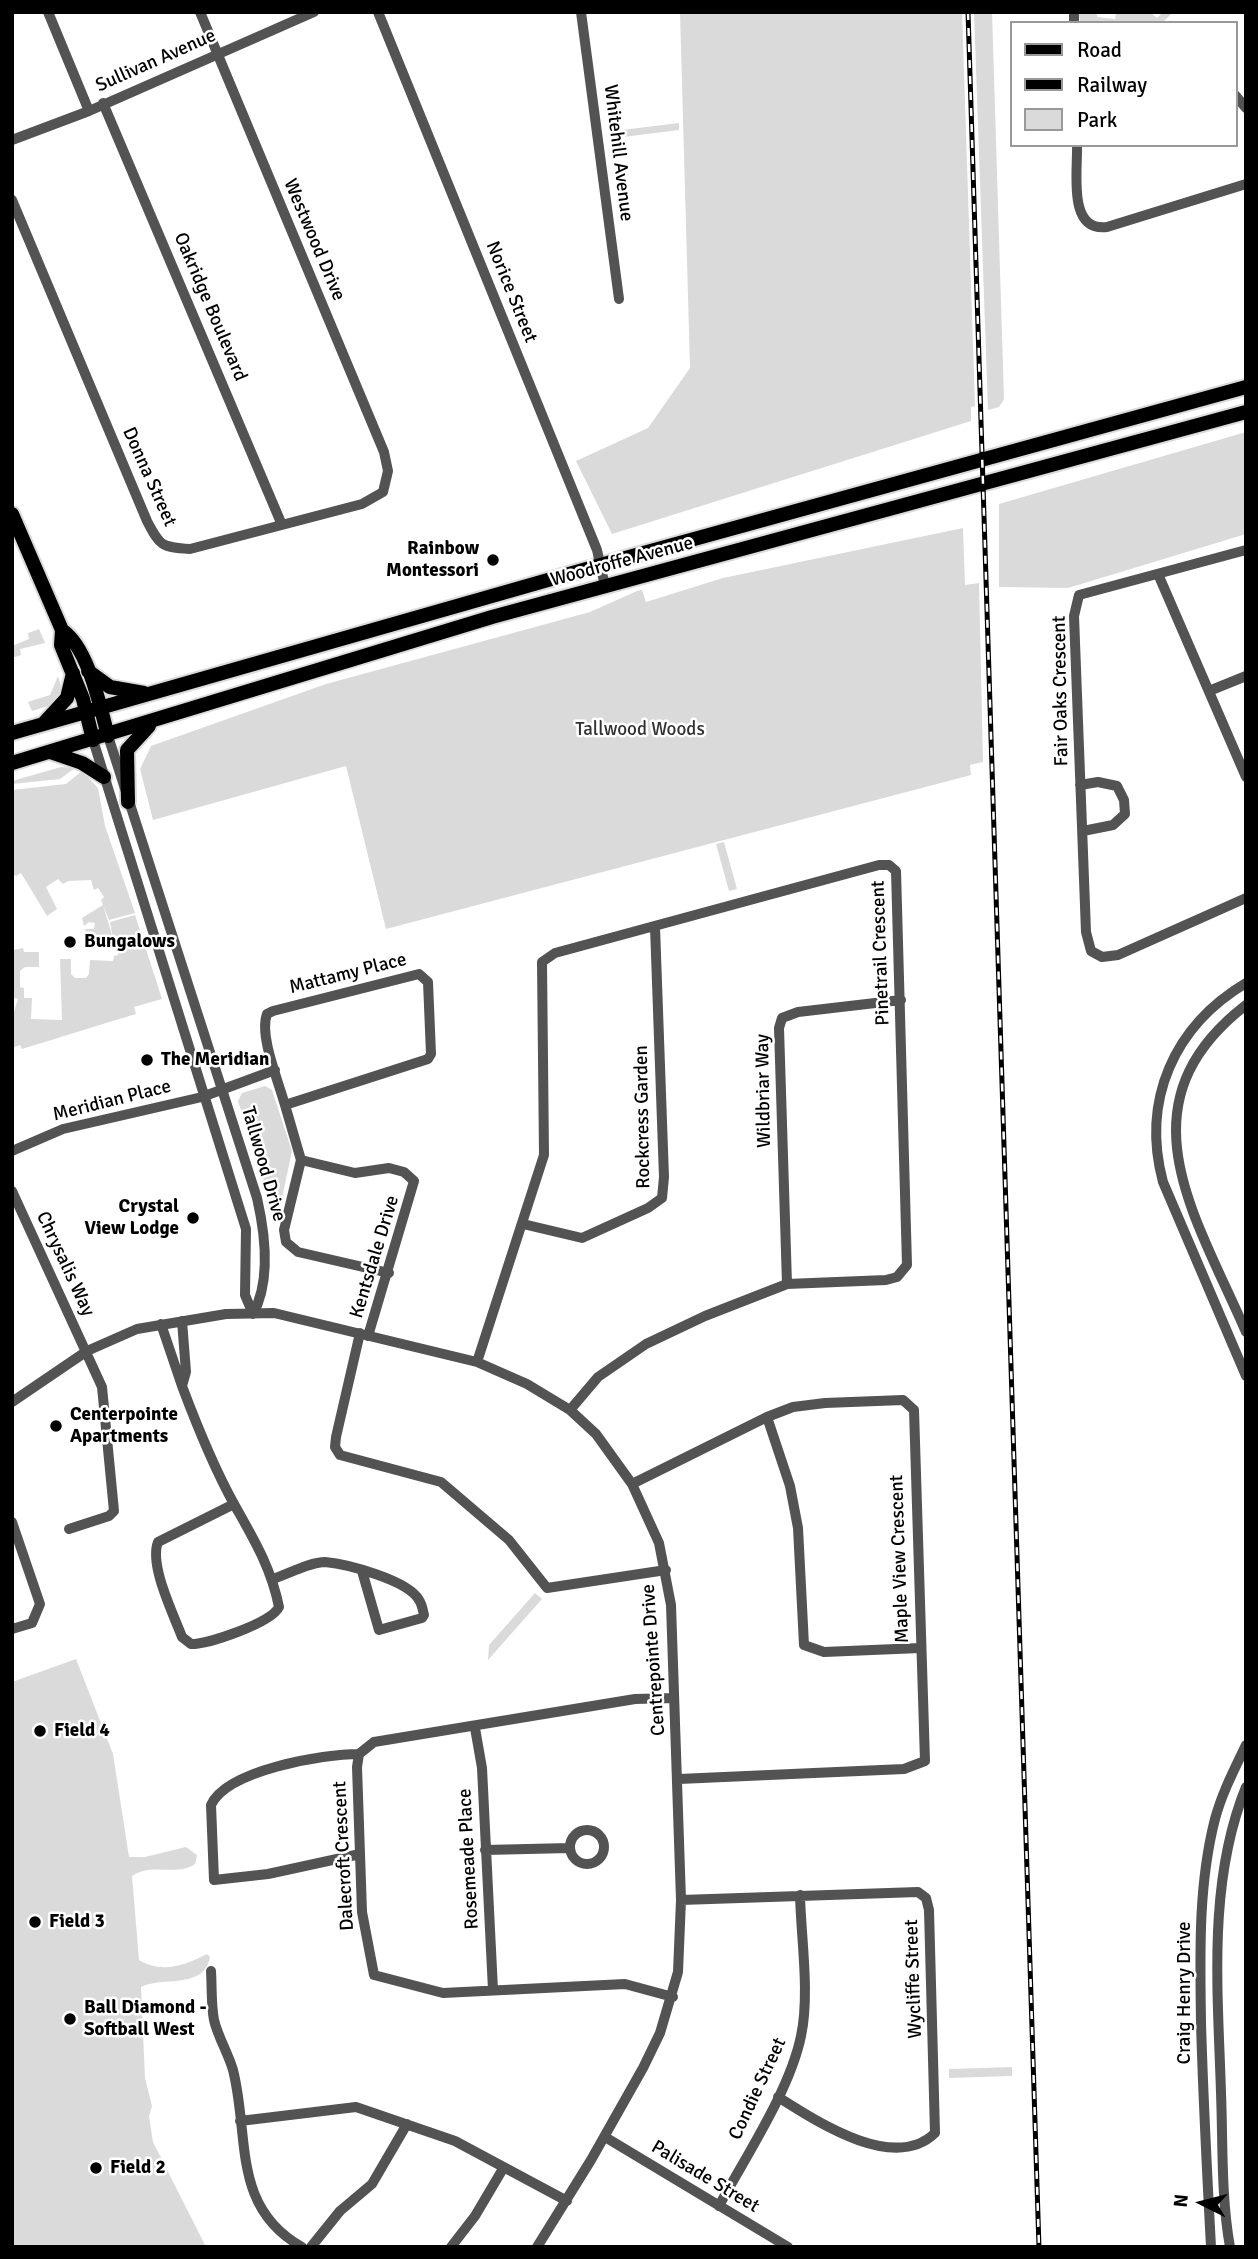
<!DOCTYPE html>
<style>
body{margin:0}
#map{position:relative;width:1258px;height:2259px;overflow:hidden;background:#fff;font-family:Signika,sans-serif}
canvas{display:block}
.frame{position:absolute;inset:0;border:14px solid #000;pointer-events:none}
.legend{position:absolute;left:1010px;top:21px;width:228px;height:126px;box-sizing:border-box;background:#fff;border:2px solid #999;margin:0;padding:9px 12px;list-style:none;font-size:21px;color:#000}
.legend li{display:flex;align-items:center;gap:14px;height:35px}
.legend b{width:35px;border:2px solid #999}
.north{position:absolute;left:1167px;top:2168px;width:70px;height:70px;-webkit-text-stroke:5px #fff;paint-order:stroke;rotate:276deg;font-size:19px;font-weight:700;line-height:28px;text-align:center;color:#000}
.north::after{content:'';display:block;margin:auto;width:24px;height:32px;background:#000;clip-path:polygon(50% 0,100% 100%,50% 72%,0 100%)}
</style>
<div id="map">
<canvas width="1258" height="2259"></canvas>
<div class="frame"></div>
<ul class="legend">
<li><b style="height:9px;background:#000"></b>Road</li>
<li><b style="height:9px;background:#000"></b>Railway</li>
<li><b style="height:19px;background:#dadada"></b>Park</li>
</ul>
<div class="north">N</div>
</div>
<script>
const ctx = document.querySelector('canvas').getContext('2d');
ctx.lineJoin = 'round';
function paint(path, color) {
  ctx.fillStyle = color;
  ctx.fill(path, 'evenodd');
}
function strokePath(path, color, width, dash) {
  ctx.strokeStyle = color;
  ctx.lineWidth = width;
  ctx.lineCap = dash ? 'butt' : 'round';
  ctx.setLineDash(dash || []);
  ctx.stroke(path);
}
function write(font, color, halo, rows, align = 'center') {
  ctx.font = font + ' Signika,sans-serif';
  ctx.lineWidth = 5;
  ctx.setLineDash([]);
  ctx.textBaseline = 'middle';
  ctx.strokeStyle = halo;
  ctx.fillStyle = color;
  for (const [text, x, y, turn = 0] of rows) {
    ctx.save();
    ctx.translate(x, y);
    ctx.rotate((+turn || 0) * Math.PI / 180);
    ctx.textAlign = isNaN(turn) ? turn : align;
    if (halo) ctx.strokeText(text, 0, 0);
    ctx.fillText(text, 0, 0);
    ctx.restore();
  }
}
paint(new Path2D(`
 M 680,12 L 962,12 L 975,406 L 971,407 L 971,421 L 612,534 L 576,461 L 648,428 L 690,368 Z
 M 974,12 L 992,12 L 1004,399 L 999,407 L 988,410 Z
 M 1079,12 L 1097,12 L 1097,17 L 1115,19 L 1116,12 L 1150,12 L 1157,18 L 1163,12 L 1173,12 L 1162,23 L 1080,23 Z
 M 679,123 L 679,130 L 615,138 L 614,131 Z
 M 1246,432 L 1246,534 L 1068,588 L 999,587 L 999,504 Z
 M 963,528 L 965,585 L 979,583 L 983,762 L 970,765 L 971,775 L 386,929 L 346,766 L 153,820 L 140,769 L 151,746 L 326,684 L 590,612 L 637,591 L 642,590 L 646,602 L 723,578 Z
 M 39,629 L 45,643 L 20,649 L 21,655 L 12,658 L 12,646 L 29,639 L 28,633 Z
 M 58,676 L 61,687 L 59,699 L 51,705 L 32,711 L 28,702 L 50,695 Z
 M 61,767 L 75,768 L 60,779 L 12,784 L 12,781 Z
 M 82,771 L 98,788 L 105,826 L 135,913 L 109,920 L 101,900 L 104,897 L 98,888 L 94,890 L 91,880 L 68,881 L 63,884 L 58,879 L 46,887 L 57,909 L 47,916 L 21,873 L 16,876 L 12,874 L 12,790 L 66,784 Z
 M 724,842 L 737,889 L 729,891 L 716,844 Z
 M 103,905 L 113,938 L 88,939 L 85,929 L 94,929 L 95,923 L 89,922 L 84,926 L 82,918 Z
 M 135,915 L 162,999 L 134,1007 L 136,1014 C 99,1025 58,1038 22,1049 L 20,1045 L 12,1048 L 12,1018 L 18,999 L 12,997 L 13,950 L 23,948 L 24,952 L 39,952 L 39,967 L 25,967 L 20,971 L 20,987 L 24,988 L 24,998 L 32,998 L 31,1019 L 62,1020 L 60,959 L 71,959 L 71,974 L 75,978 L 86,978 L 89,974 L 90,960 L 113,961 L 114,956 L 118,955 L 118,944 L 114,944 L 110,922 Z
 M 265,1086 L 272,1090 L 292,1151 L 277,1222 L 238,1101 L 242,1093 Z
 M 535,1593 L 542,1599 L 488,1660 L 489,1645 Z
 M 76,1659 L 113,1754 L 129,1857 L 145,1857 L 186,1847 L 197,1855 L 195,1864 C 177,1877 152,1862 132,1876 L 139,1960 C 162,1974 186,1965 207,1954 L 210,1957 C 204,1990 163,1976 141,1987 L 145,2078 L 152,2106 L 149,2116 L 153,2142 L 206,2247 L 12,2247 L 12,1682 Z
 M 1012,2067 L 1012,2076 L 949,2078 L 949,2069 Z`), '#dadada');
const major = new Path2D(`
 M 12,514 L 62,630 L 61,645 L 83,699 L 93,740
 M 62,630 C 88,647 100,706 108,736
 M 88,671 L 110,687 L 144,693
 M 44,723 L 67,698 L 73,673
 M 12,733 L 618,560 L 1246,387
 M 50,752 L 82,763 L 104,777
 M 12,763 L 492,617 L 1246,412
 M 128,802 L 127,750 L 149,726`);
strokePath(major, '#dbdbdb', 18);
strokePath(new Path2D(`
 M 48,12 L 89,111
 M 378,12 L 597,550 L 605,586
 M 581,12 L 619,299
 M 1074,12 L 1074,23
 M 1235,95 L 1246,108
 M 103,103 L 282,525
 M 12,140 L 89,111 L 314,12
 M 1077,145 C 1078,171 1067,232 1107,227 L 1246,184
 M 12,200 L 147,521 C 160,546 161,547 190,549 L 362,504 L 383,492 L 388,471 L 384,452 L 200,12
 M 1246,550 L 1079,595 L 1074,616 L 1086,932 L 1091,951 L 1102,957 L 1118,955 L 1246,898
 M 1158,574 L 1246,777
 M 1209,691 L 1246,676
 M 108,736 L 257,1198 C 265,1233 271,1281 253,1314
 M 93,740 L 246,1229 L 245,1295 L 253,1314
 M 1080,785 L 1098,782 L 1117,786 L 1124,800 L 1125,814 L 1113,825 L 1083,831
 M 1246,983 C 1174,1026 1141,1100 1163,1182 L 1246,1376
 M 1246,1005 C 1118,1104 1195,1214 1246,1332
 M 285,1105 L 428,1059 L 431,1054 L 428,982 L 419,974 L 273,1011 L 267,1014 C 259,1035 278,1080 284,1102 L 285,1105 L 301,1160 L 284,1230 L 286,1242 L 298,1252 L 389,1273
 M 12,1151 L 63,1129 L 202,1097 L 275,1070
 M 301,1160 L 355,1173 L 389,1168 L 404,1172 L 414,1181 L 368,1336
 M 12,1191 L 102,1387 L 114,1511 L 109,1516 L 69,1529
 M 523,1224 L 582,1238 L 648,1208 L 662,1198 L 664,1177 L 655,927
 M 787,1284 L 779,1028 L 782,1018 L 798,1012 L 901,1000
 M 161,1324 L 182,1386 L 186,1372 L 182,1321
 M 360,1333 L 336,1437 L 335,1447 L 340,1455 L 441,1482 L 509,1540 L 547,1588 L 666,1570
 M 477,1362 L 544,1155 L 542,962 L 555,953 L 879,865 L 889,865 L 896,871 L 907,1265 L 897,1277 L 886,1280 L 787,1284 L 705,1316 L 646,1344 L 598,1377 L 570,1410
 M 182,1386 C 197,1426 213,1466 234,1504 C 253,1538 271,1567 279,1607 C 271,1623 209,1644 191,1644 L 182,1637 C 173,1613 149,1565 158,1542 L 234,1504
 M 12,1402 L 87,1351 L 137,1329 L 226,1314 L 274,1313 L 477,1362 L 527,1384 L 570,1410 L 596,1434 L 632,1484 L 659,1543 L 671,1605 L 681,1900 L 678,1972 L 660,2033 L 643,2068 L 591,2160 L 537,2247
 M 767,1417 L 790,1486 L 798,1528 L 804,1645 L 824,1652 L 920,1648
 M 632,1484 L 767,1417 L 793,1407 L 825,1403 L 903,1400 L 914,1410 L 925,1761 L 904,1769 L 679,1779
 M 12,1522 L 40,1604 L 32,1623 L 12,1629
 M 273,1579 C 288,1574 310,1562 325,1562 C 347,1564 408,1580 419,1600 C 422,1604 423,1611 424,1615 L 422,1618 L 379,1630 L 362,1571
 M 475,1728 L 482,1768 L 493,1990
 M 359,1754 C 323,1754 227,1770 211,1805 L 214,1880 L 268,1874 L 360,1854
 M570 1847a17 17 0 1 1 34 0a17 17 0 1 1-34 0Z
 M 485,1850 L 570,1848
 M 681,1900 L 918,1892 L 926,1898 L 929,1910 L 935,2133 C 894,2173 816,2121 778,2097
 M 211,1971 C 212,1987 211,2004 214,2020 C 218,2037 228,2053 233,2070 C 250,2137 231,2207 302,2247
 M 673,1997 L 625,1984 L 443,1993 L 374,1975 L 362,1912 L 357,1767 L 359,1754 L 374,1742 L 635,1699 L 674,1698
 M 240,2121 L 356,2107 L 455,2141 L 567,2201
 M 605,2137 L 788,2247
 M 719,2206 C 746,2156 790,2090 801,2036 C 810,1994 801,1938 800,1895
 M 311,2247 L 340,2211 L 372,2184 L 407,2124
 M 451,2247 L 475,2216 L 504,2167
 M 1211,2247 C 1207,2172 1203,2097 1201,2022 C 1200,1955 1198,1885 1215,1819 C 1222,1793 1234,1770 1246,1745
 M 1230,2247 C 1221,2197 1223,2143 1221,2093 C 1218,1992 1207,1883 1246,1787`), '#535353', 10);
strokePath(major, '#000', 14);
const rail = new Path2D(`
 M 968,12 L 1039,2247`);
strokePath(rail, '#000', 5);
strokePath(rail, '#fff', 2.5, [8]);
for (const [x, y, r, color] of [
 [493,560,7,"#000"],
 [70,942,7,"#000"],
 [147,1060,7,"#000"],
 [193,1218,7,"#000"],
 [56,1426,7,"#000"],
 [40,1731,7,"#000"],
 [35,1922,7,"#000"],
 [70,2019,7,"#000"],
 [96,2168,7,"#000"]
]) {
  const dot = new Path2D();
  dot.arc(x, y, r, 0, 2 * Math.PI);
  ctx.fillStyle = color;
  ctx.fill(dot);
  strokePath(dot, '#fff', 2.5);
}
write('19px', '#000', '#fff', [
 ["Sullivan Avenue",156,61,-24],
 ["Whitehill Avenue",618,153,83],
 ["Westwood Drive",314,240,67],
 ["Norice Street",511,292,68],
 ["Oakridge Boulevard",210,307,67],
 ["Donna Street",149,477,66],
 ["Woodroffe Avenue",622,562,-15],
 ["Fair Oaks Crescent",1061,691,-91],
 ["Pinetrail Crescent",881,953,-92],
 ["Mattamy Place",348,974,-14],
 ["Wildbriar Way",764,1091,-91],
 ["Meridian Place",112,1101,-14],
 ["Rockcress Garden",643,1117,-91],
 ["Tallwood Drive",263,1164,74],
 ["Kentsdale Drive",375,1257,-73],
 ["Chrysalis Way",65,1264,65],
 ["Maple View Crescent",900,1559,-92],
 ["Centrepointe Drive",654,1660,-94],
 ["Dalecroft Crescent",344,1856,-93],
 ["Rosemeade Place",469,1859,-93],
 ["Wycliffe Street",914,1979,-92],
 ["Craig Henry Drive",1185,1993,-90],
 ["Condie Street",758,2089,-65],
 ["Palisade Street",705,2177,31]
]);
write('bold 19px', '#000', '#fff', [
 ["Rainbow",479,549,"right"],
 ["Montessori",479,571,"right"],
 ["Bungalows",84,942],
 ["The Meridian",161,1060],
 ["Crystal",179,1207,"right"],
 ["View Lodge",179,1229,"right"],
 ["Centerpointe",70,1415],
 ["Apartments",70,1437],
 ["Field 4",54,1731],
 ["Field 3",49,1922],
 ["Ball Diamond -",84,2008],
 ["Softball West",84,2030],
 ["Field 2",110,2168]
], 'left');
write('19px', '#313131', '#fff', [
 ["Tallwood Woods",640,730]
]);
</script>
